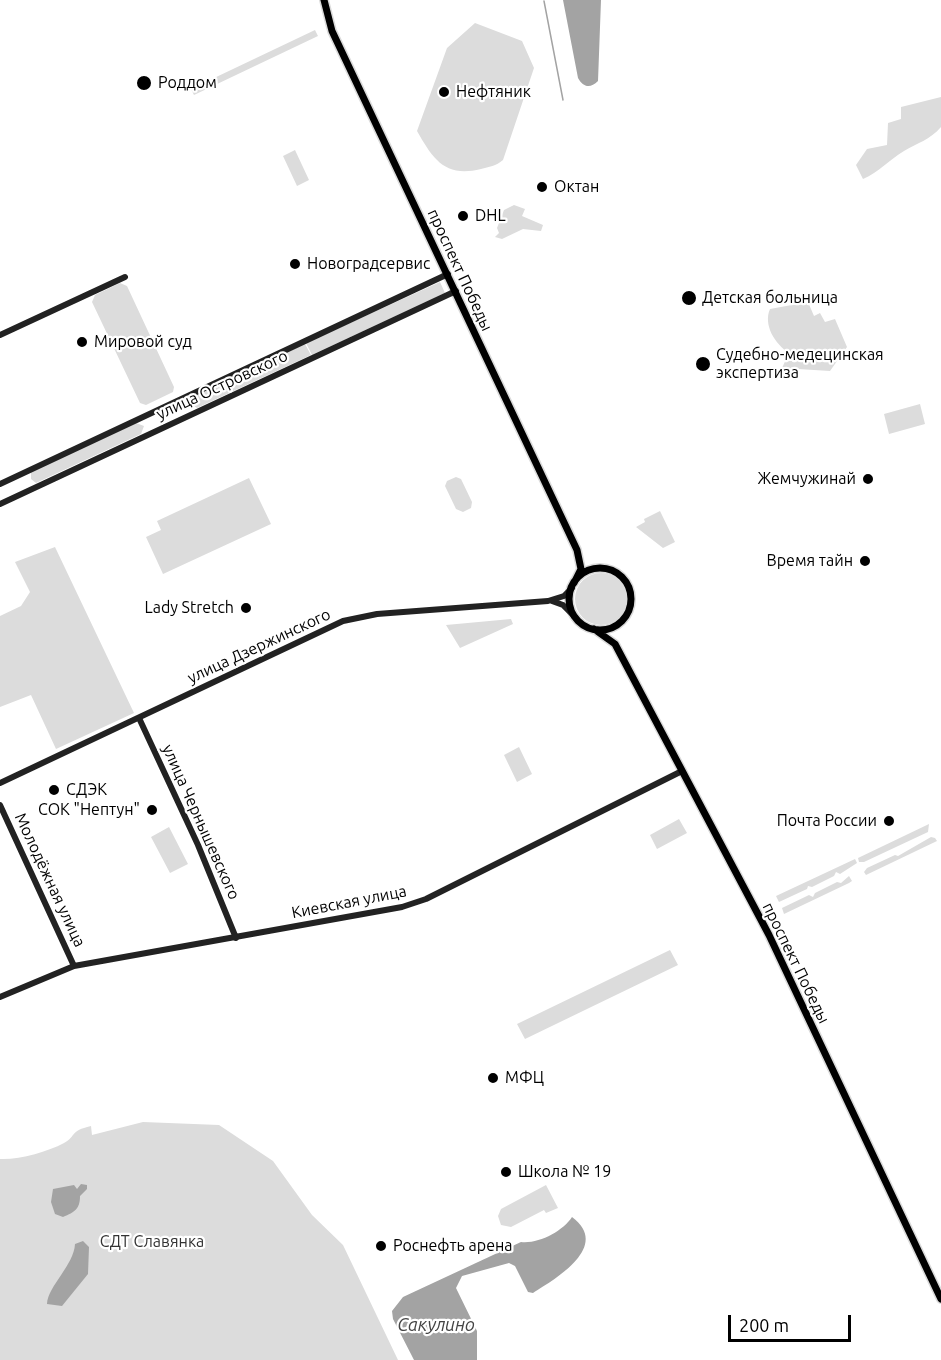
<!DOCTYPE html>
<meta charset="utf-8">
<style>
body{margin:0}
#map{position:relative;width:941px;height:1360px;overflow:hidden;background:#fff;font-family:Ubuntu,sans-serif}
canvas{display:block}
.scale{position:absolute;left:728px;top:1315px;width:123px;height:27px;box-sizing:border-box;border:3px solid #000;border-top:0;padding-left:8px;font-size:18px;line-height:21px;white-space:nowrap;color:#000;-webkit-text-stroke:4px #fff;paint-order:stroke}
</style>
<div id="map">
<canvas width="941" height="1360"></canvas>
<div class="scale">200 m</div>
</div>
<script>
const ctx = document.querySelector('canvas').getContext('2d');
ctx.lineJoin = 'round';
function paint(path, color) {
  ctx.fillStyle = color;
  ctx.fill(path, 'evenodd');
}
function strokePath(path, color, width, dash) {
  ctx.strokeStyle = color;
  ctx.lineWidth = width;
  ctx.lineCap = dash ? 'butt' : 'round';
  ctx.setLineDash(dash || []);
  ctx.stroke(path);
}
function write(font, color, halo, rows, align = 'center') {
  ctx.font = font + ' Ubuntu,sans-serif';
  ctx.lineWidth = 4.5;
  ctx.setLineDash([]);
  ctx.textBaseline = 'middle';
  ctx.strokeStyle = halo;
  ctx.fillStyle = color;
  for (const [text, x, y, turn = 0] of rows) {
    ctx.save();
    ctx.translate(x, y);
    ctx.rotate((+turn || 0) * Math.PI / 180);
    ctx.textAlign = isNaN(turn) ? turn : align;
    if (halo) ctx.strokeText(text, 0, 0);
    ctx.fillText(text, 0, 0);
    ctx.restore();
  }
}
paint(new Path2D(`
 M 475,23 L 522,41 L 534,68 L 503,160 C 496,166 489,167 481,169 C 445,178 433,159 417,131 L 447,48 Z
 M 315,30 L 318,36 L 194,95 L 191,89 Z
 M 941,97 L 941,127 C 930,140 917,143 904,151 C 889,160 879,172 863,179 L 856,165 L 867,149 L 887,145 L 888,123 L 901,119 L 901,107 Z
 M 295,150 L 309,180 L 297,186 L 283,156 Z
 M 514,205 L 525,209 L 522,216 L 543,225 L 541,231 L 523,229 L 502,239 L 495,237 L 499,233 L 497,228 L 504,210 Z
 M 440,282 L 445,293 L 312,355 L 306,343 Z
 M 120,283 L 127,286 L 174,387 L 173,392 L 146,405 L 140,403 L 92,302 L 95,295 Z
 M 808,302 L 814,316 L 820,313 L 825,322 L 835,319 L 847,347 L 830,371 L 782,368 L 789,353 C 775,344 763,325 770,309 Z
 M 305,344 L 311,355 L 197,408 L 191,404 L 192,396 Z
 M 920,404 L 925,424 L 889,434 L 884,414 Z
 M 136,423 L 144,426 L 141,434 L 36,483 L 31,479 L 31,472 Z
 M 456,477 L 461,479 L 472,502 L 471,508 L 463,512 L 456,509 L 445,486 L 447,481 Z
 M 249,478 L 271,524 L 163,574 L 146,537 L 161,530 L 157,521 Z
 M 660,511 L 675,542 L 663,548 L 636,527 L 645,522 L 644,519 Z
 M 55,547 L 134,713 L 56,749 L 31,695 L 0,707 L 0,616 L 21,606 L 30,592 L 15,562 Z
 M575 599a26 26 0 1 1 52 0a26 26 0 1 1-52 0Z
 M 511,619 L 513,624 L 460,648 L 446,625 Z
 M 519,747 L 532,774 L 517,782 L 504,755 Z
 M 679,819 L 687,833 L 657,849 L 650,835 Z
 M 929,824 L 928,832 L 864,862 L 859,862 L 858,858 Z
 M 169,827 L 188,864 L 170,873 L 151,837 Z
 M 931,837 L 935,838 L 937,841 L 866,875 L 864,872 L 867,868 L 895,855 L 898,856 Z
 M 855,859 L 857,863 L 840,874 L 836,872 L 834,876 L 812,887 L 808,886 L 807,889 L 779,902 L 776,896 Z
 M 849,876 L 852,881 L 849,883 L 784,914 L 782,908 L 809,895 L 813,897 L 815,893 L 837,882 L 841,883 Z
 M 670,950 L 678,965 L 525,1039 L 517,1024 Z
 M 143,1122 L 219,1125 L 273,1161 L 312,1215 L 343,1245 L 398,1360 L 0,1360 L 0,1159 C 19,1160 47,1152 64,1143 C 77,1136 69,1131 91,1126 L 92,1135 Z
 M 546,1185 L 558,1208 L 546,1213 L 544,1210 L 511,1227 L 501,1225 L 498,1216 L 501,1209 Z`), '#dcdcdc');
paint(new Path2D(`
 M 563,0 L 601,0 L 598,81 C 590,89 583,87 578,78 Z
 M 81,1184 L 87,1185 L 87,1189 L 80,1196 C 80,1209 75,1212 63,1217 L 55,1214 L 51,1202 L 53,1189 L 74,1185 L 77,1189 Z
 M 572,1217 C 611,1246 557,1278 533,1293 L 528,1292 L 515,1266 L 509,1263 L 462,1276 L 456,1288 L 477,1331 L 477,1360 L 414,1360 L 393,1319 L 392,1311 L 403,1297 L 521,1242 C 539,1244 563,1231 572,1217 Z
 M 83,1241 L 89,1247 L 88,1274 L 62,1306 L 47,1304 C 48,1286 74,1265 75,1244 Z`), '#a3a3a3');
strokePath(new Path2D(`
 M 544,1 L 563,100`), '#a3a3a3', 1.5);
const primary = new Path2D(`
 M 324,0 L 332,31 L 577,550 L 581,569 L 574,583
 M569 599a31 31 0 1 1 62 0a31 31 0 1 1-62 0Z
 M 594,629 L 615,644 L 769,935 L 941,1299`);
strokePath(primary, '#dbdbdb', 10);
strokePath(new Path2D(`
 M 0,335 L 125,277
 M 0,484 L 448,274
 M 0,504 L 456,291
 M 552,601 L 563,605 L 575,617
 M 139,718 L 198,845 L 236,938
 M 0,783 L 343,621 L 377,614 L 548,601 L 564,596 L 572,588
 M 0,805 L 74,966
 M 0,997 L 74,966 L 402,907 L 426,899 L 682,771`), '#222', 6);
strokePath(primary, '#000', 7);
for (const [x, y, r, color] of [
 [144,83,8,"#000"],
 [444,92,6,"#000"],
 [542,187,6,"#000"],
 [463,216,6,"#000"],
 [295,264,6,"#000"],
 [689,298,8,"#000"],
 [82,342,6,"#000"],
 [703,364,8,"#000"],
 [868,479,6,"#000"],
 [865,561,6,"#000"],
 [246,608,6,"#000"],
 [54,790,6,"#000"],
 [152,810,6,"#000"],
 [889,821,6,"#000"],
 [493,1078,6,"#000"],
 [506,1172,6,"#000"],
 [381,1246,6,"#000"]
]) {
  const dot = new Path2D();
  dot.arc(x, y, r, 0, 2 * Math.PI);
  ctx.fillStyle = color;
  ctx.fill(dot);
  strokePath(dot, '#fff', 2);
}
write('16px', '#000', '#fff', [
 ["Роддом",158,83],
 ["Нефтяник",456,92],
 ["Октан",554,187],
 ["DHL",475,216],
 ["Новоградсервис",307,264],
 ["Детская больница",702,298],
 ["Мировой суд",94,342],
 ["Судебно-медецинская",716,355],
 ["экспертиза",716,373],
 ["Жемчужинай",856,479,"right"],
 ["Время тайн",853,561,"right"],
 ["Lady Stretch",234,608,"right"],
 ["СДЭК",66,790],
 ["СОК \"Нептун\"",140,810,"right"],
 ["Почта России",877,821,"right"],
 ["МФЦ",505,1078],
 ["Школа № 19",518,1172],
 ["Роснефть арена",393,1246]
], 'left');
write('16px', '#000', '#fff', [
 ["проспект Победы",460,270,65],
 ["улица Островского",222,385,-25],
 ["улица Дзержинского",259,646,-25],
 ["улица Чернышевского",201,822,66],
 ["Молодёжная улица",50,880,65],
 ["Киевская улица",349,902,-11],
 ["проспект Победы",796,963,64]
]);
write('16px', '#333', '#fff', [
 ["СДТ Славянка",152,1242]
]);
write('italic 18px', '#444', '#fff', [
 ["Сакулино",436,1325]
]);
</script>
